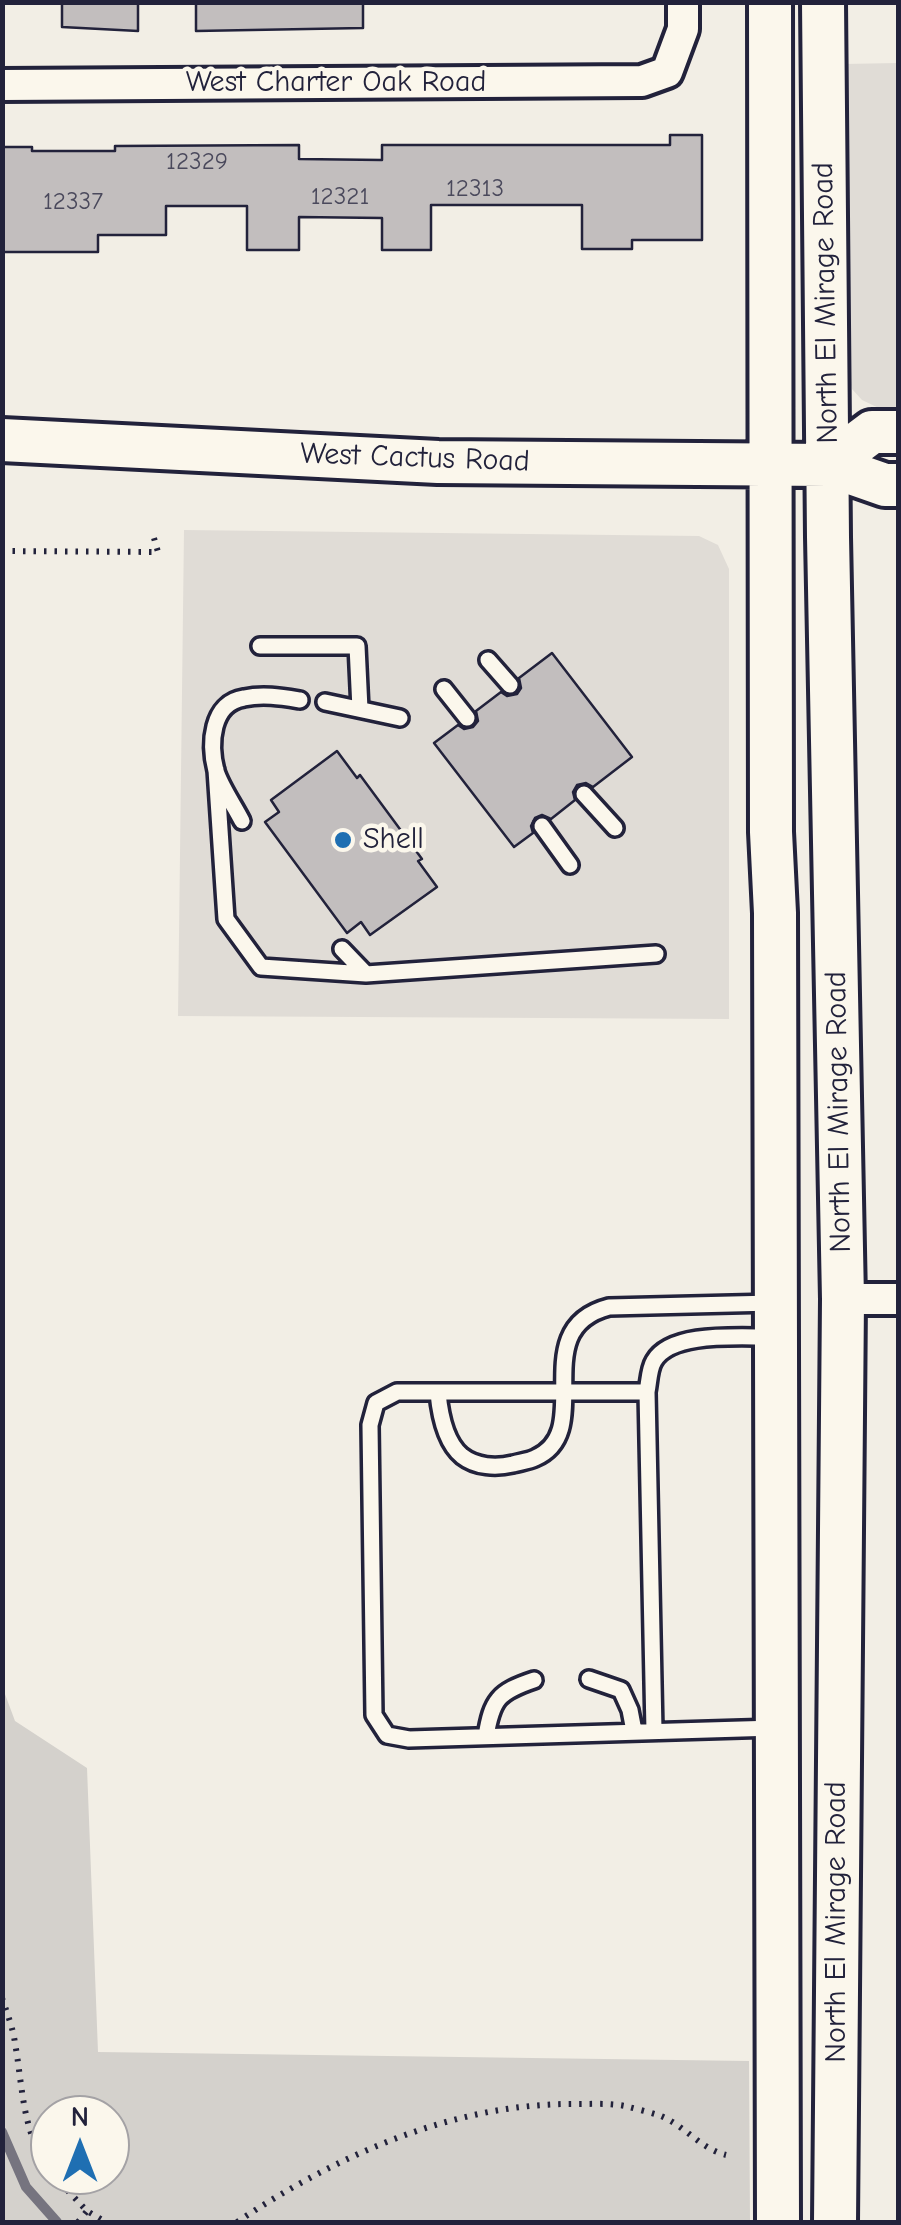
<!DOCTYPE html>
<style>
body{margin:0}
#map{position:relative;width:901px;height:2225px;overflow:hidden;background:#f2eee5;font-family:"Comic Neue",sans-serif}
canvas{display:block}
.frame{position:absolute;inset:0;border:5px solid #22223b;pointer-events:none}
.north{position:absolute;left:30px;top:2095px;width:100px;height:100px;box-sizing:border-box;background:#fbf7ec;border:2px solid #a4a2a5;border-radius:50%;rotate:0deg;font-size:28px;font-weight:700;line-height:40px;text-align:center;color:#22223b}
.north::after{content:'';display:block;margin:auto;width:35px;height:45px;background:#1f6fb2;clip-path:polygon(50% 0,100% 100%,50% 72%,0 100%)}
</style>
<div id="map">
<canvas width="901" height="2225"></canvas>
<div class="frame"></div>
<div class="north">N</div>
</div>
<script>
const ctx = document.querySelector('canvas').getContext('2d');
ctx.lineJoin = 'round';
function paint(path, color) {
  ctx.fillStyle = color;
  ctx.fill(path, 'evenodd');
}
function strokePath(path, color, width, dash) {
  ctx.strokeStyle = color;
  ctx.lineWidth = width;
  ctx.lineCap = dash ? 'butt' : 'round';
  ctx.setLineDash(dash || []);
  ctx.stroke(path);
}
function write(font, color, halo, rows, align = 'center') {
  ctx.font = font + ' "Comic Neue",sans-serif';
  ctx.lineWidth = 9;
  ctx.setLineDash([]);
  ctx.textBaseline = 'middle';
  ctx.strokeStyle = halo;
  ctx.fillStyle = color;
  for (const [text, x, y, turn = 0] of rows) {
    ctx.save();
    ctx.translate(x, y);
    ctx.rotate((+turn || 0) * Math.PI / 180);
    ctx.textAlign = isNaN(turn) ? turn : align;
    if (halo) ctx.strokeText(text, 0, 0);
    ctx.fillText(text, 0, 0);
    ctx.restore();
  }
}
paint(new Path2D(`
 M 898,63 L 898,411 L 885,411 L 862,400 L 852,389 L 848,373 L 844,64 Z
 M 184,530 L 699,536 L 718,545 L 729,569 L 729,1019 L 178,1016 Z`), '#e0dcd6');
paint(new Path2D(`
 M 2,1686 L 15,1721 L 87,1768 L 98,2052 L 749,2061 L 750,2222 L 3,2222 ZM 50,2115 L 110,2115 L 110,2175 L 50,2175 Z`), '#d4d1cc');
strokePath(new Path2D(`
 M 2,2132 L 26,2187 L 57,2222`), '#76747f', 10);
const building = new Path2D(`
 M 62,2 L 138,2 L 138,31 L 62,27 Z
 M 196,2 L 363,2 L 363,28 L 196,31 Z
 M 670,135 L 702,135 L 702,240 L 632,240 L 632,249 L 582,249 L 582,205 L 431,205 L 431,250 L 382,250 L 382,218 L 299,217 L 299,250 L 247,250 L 247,206 L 166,206 L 166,235 L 98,235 L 98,252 L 2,252 L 2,147 L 32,147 L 32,151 L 115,151 L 115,146 L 299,145 L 299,159 L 382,160 L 382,145 L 670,145 Z
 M 552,653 L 632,757 L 593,787 L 586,783 L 577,785 L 573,792 L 575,800 L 551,819 L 542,815 L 535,818 L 531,826 L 533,833 L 514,847 L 434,743 L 458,725 L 464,729 L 473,727 L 478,721 L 476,711 L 501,692 L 507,696 L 517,694 L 521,688 L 519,678 Z
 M 337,751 L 357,778 L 360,775 L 422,859 L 418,861 L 437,887 L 370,935 L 361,922 L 347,933 L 265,822 L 279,812 L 271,800 Z`);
paint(building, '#c2bebe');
strokePath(building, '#22223b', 2.5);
const lane = new Path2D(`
 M 260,646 L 357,646 L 360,709
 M 488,660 L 510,685
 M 444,689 L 467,718
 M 325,702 L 400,718
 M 216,770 L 226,919 L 261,967 L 366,974 L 656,954
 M 584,794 L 615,828
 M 242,821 C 234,805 221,787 216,771 C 209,744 211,703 244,698 C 263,694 281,697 300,700
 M 542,826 L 570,865
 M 342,949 L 366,974
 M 647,1392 L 397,1392 L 376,1403 L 370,1425 L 374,1715 L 387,1735 L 409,1739 L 775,1728
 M 438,1393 C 440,1414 445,1442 462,1456 C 476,1467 496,1468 513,1464 C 520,1462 529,1461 535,1458 C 598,1431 524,1329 609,1307 L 773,1303
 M 589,1679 L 621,1690 L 630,1710 L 634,1731
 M 654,1731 L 647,1392 C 649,1382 649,1369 654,1361 C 672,1330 744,1338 776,1337
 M 486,1736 C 492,1700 498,1692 534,1680`);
const street = new Path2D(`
 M 2,85 L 642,81 L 667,72 L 683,29 L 683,2
 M 843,1299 L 898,1299`);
const secondary = new Path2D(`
 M 770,2 L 771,832 L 775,913 L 778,2222
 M 823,2 L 828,537 L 843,1299 L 835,2222
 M 2,440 L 438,462 L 828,465 L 885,485 L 898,485
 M 828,465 L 872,432 L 898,432`);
strokePath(lane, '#22223b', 22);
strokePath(street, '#22223b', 38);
strokePath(secondary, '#22223b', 50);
strokePath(new Path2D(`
 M 2,551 L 158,552 L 152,531
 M 2,1998 C 7,2013 13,2028 15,2043 C 23,2088 22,2133 50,2171
 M 53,2175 L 87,2211 L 106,2222
 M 78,2222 L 87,2211
 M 237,2222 C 337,2155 456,2102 579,2104 C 594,2104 610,2103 625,2106 C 636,2109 650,2112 661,2116 C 685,2126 701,2149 726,2155`), '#22223b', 6, [2.5, 8]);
strokePath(lane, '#fbf7ec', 15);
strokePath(street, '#fbf7ec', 30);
strokePath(secondary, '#fbf7ec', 42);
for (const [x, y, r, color] of [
 [343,840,10,"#1f6fb2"]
]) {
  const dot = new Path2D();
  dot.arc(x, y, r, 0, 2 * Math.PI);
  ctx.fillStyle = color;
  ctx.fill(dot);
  strokePath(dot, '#fbf7ec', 4);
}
write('25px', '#4a495c', null, [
 ["12329",197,162],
 ["12313",475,189],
 ["12321",340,197],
 ["12337",73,202]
]);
write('30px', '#22223b', '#fbf7ec', [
 ["West Charter Oak Road",336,83],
 ["North El Mirage Road",826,303,-91],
 ["West Cactus Road",415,458,2],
 ["North El Mirage Road",839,1112,-91],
 ["North El Mirage Road",837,1922,-90]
]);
write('30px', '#22223b', '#fbf7ec', [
 ["Shell",363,840]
], 'left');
</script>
